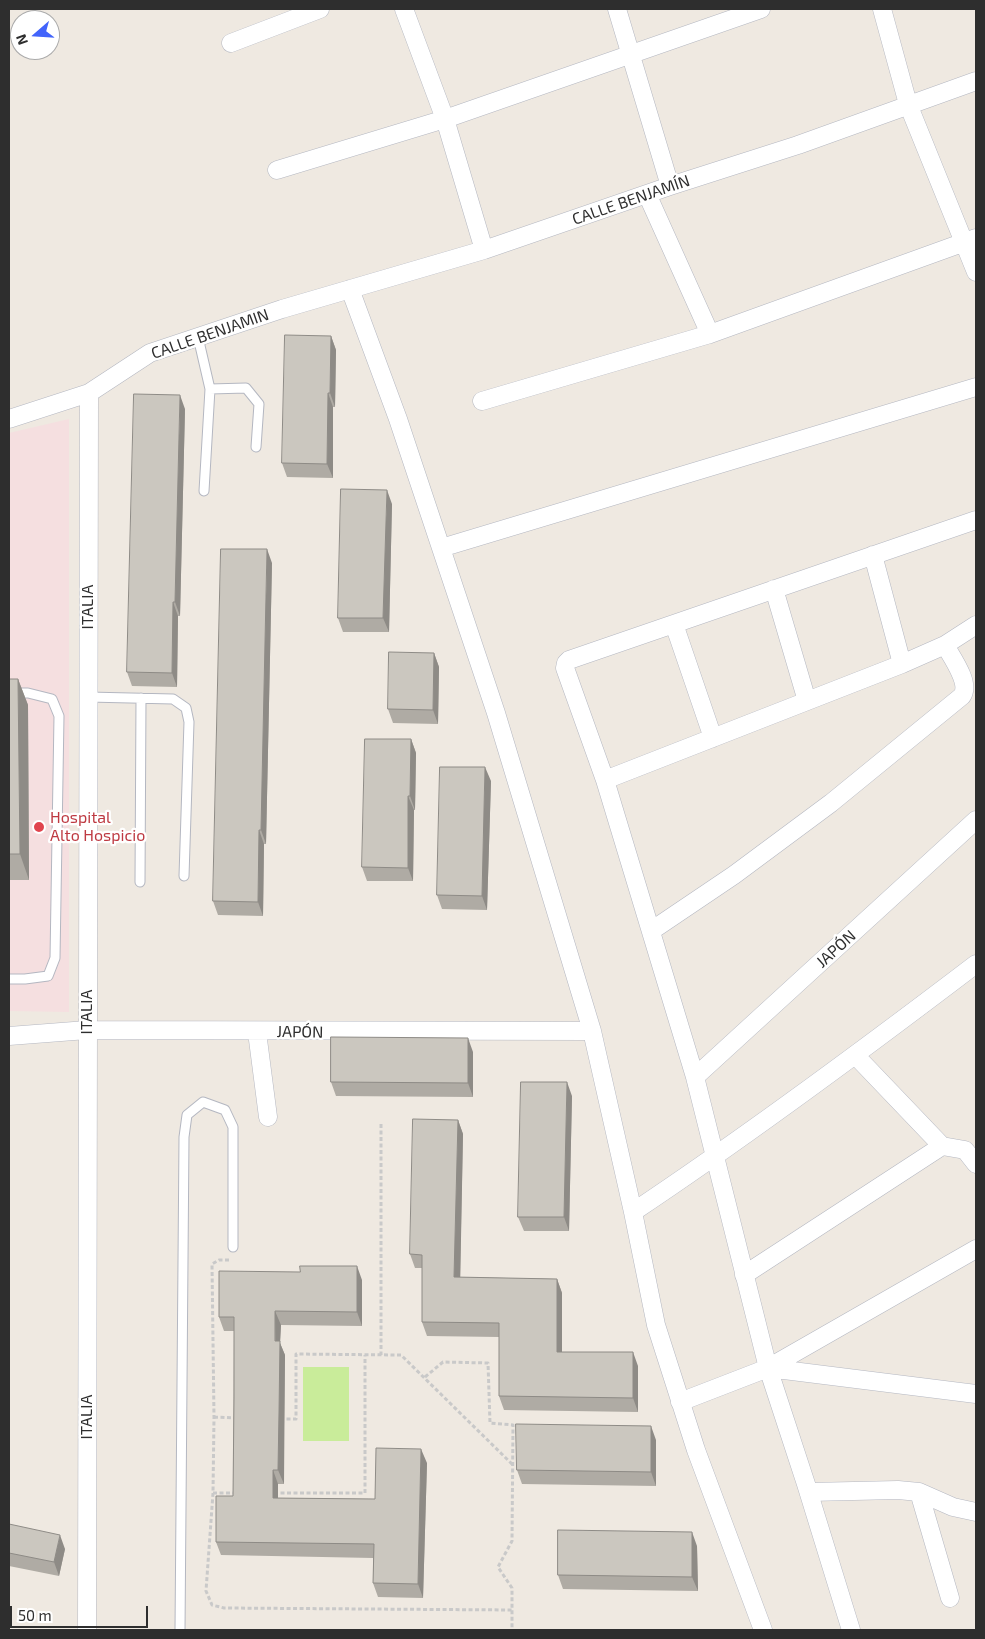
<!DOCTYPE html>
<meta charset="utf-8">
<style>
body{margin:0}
#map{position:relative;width:985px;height:1639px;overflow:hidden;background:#efe9e1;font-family:"Exo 2",sans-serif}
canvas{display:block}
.frame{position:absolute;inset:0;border:10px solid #2e2e2e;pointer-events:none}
.north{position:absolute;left:10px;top:10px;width:50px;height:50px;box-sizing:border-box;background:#fff;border:1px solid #ababab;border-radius:50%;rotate:251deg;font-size:14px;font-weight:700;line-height:20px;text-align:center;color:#2e2e2e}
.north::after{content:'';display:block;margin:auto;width:18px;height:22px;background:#4264fb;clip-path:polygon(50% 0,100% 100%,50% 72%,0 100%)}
.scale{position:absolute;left:10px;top:1606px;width:138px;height:22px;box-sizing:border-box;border:2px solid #2e2e2e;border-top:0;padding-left:6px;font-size:15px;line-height:18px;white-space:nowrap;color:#2e2e2e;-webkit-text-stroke:4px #fff;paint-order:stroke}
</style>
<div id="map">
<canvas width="985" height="1639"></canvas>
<div class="frame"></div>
<div class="north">N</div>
<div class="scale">50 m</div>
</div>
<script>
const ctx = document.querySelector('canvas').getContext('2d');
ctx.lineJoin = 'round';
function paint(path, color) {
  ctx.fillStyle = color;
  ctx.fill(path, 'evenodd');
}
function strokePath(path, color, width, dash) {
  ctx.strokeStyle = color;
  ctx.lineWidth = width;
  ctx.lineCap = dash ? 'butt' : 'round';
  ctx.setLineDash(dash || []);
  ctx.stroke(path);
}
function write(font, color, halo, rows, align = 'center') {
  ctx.font = font + ' "Exo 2",sans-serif';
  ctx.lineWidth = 4.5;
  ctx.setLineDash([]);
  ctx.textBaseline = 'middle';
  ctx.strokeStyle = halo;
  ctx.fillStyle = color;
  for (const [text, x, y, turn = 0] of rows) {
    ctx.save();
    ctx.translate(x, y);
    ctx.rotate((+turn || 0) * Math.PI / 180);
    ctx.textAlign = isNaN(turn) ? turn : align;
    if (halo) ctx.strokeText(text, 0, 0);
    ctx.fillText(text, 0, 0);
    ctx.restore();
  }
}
paint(new Path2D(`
 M 69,419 L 69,1012 L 9,1011 L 9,433 Z`), '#f5dfe0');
paint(new Path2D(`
 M 303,1367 L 349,1367 L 349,1441 L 303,1441 Z`), '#c9ec9a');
const service = new Path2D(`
 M 198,337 L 210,389 L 204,491
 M 210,389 L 246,388 L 259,404 L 256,447
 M 9,693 L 28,693 L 52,699 L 59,716 L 55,958 L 48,976 L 25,979 L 9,979
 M 88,697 L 173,699 L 186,708 L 189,722 L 184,876
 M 140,882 L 141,698
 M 180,1630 L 184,1137 L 187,1115 L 203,1102 L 225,1110 L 233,1127 L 233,1247`);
const minor = new Path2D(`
 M 404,9 L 445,119 L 484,250
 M 617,9 L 670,186
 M 882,9 L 908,104 L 976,272
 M 231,43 L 320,9
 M 277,170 L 445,119 L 761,9
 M 647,194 L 710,334
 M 350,289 L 398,419 L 496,713 L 592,1031 L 633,1212 L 656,1325 L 696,1450 L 763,1630
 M 482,401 L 710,334 L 976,238
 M 9,419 L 89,393 L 150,353 L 282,309 L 484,250 L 670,186 L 798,145 L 976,81
 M 441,548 L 976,387
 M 873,555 L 902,664
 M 774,589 L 807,701
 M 674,624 L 713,738
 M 605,780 L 902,664 L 945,645 L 976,625
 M 651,931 L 734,875 L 831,803 L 962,696 C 971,683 952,658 945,645
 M 257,1032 L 268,1117
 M 9,1036 L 87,1030 L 592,1031
 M 856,1056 L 942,1146 L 965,1150 L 976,1164
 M 695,1077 L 976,820
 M 633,1212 C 750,1134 863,1050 976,964
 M 744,1275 L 942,1146
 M 768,1368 L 976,1394
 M 680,1402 L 768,1368 L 976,1249
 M 809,1492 L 898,1490 L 919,1492 L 953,1507 L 976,1512
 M 919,1492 L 950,1598
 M 87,1630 L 89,393
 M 851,1630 L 806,1484 L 768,1368 L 695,1077 L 605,780 L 565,668 L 566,663 L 569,660 L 976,520`);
strokePath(service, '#b4b7c1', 11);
strokePath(minor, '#b4b7c1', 19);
strokePath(new Path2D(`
 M 381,1124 L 381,1355
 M 229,1260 L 219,1260 L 212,1264 L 214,1417 L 213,1493 L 206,1591 L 212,1605 L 224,1608 L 513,1610
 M 425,1377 L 443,1362 L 488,1363 L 490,1423 L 513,1425 L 512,1541 L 498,1567 L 512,1588 L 512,1630
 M 214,1417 L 237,1418
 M 280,1419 L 296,1419 L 296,1354 L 401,1355 L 513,1465
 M 213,1493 L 235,1493
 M 274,1493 L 365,1493 L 365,1355`), '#c9c9c9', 3, [4, 2.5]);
strokePath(service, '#fff', 9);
strokePath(minor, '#fff', 18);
paint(new Path2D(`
 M 331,336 L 336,350 L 335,407 L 333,407 L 333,478 L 287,477 L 282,463 Z
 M 185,409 L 180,616 L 178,616 L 177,687 L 132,686 L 127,672 Z
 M 392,504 L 389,632 L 343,632 L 338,618 Z
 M 272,563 L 266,844 L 264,844 L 263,916 L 218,915 L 213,901 Z
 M 434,653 L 439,667 L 438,724 L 393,723 L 388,709 Z
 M 9,679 L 18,679 L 28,705 L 29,880 L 9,880 Z
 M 411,739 L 416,753 L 415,810 L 414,810 L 413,881 L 367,881 L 362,867 Z
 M 491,781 L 487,910 L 442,909 L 437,895 Z
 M 473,1052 L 473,1097 L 336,1096 L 331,1082 Z
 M 572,1096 L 569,1231 L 524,1231 L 518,1217 Z
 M 458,1120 L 463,1134 L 460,1277 L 557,1279 L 562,1293 L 562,1352 L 638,1366 L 638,1412 L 504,1410 L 499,1396 L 499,1337 L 427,1336 L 422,1322 L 422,1268 L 415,1268 L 410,1254 Z
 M 362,1280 L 362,1326 L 281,1325 L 280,1343 L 285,1355 L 284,1427 L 284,1484 L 278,1484 L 278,1498 L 375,1499 L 427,1463 L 423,1598 L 378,1597 L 373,1583 L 373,1558 L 221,1555 L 216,1542 L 233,1496 L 234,1331 L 224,1331 L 219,1317 Z
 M 656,1440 L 656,1486 L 522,1484 L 517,1470 Z
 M 9,1524 L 65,1549 L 59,1576 L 9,1566 Z
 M 697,1546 L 698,1591 L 563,1589 L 558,1575 Z`), '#afaba4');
paint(new Path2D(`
 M 331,336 L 336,350 L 335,407 L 330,393 Z
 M 328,393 L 333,407 L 333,478 L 327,464 Z
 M 180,395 L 185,409 L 180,616 L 175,602 Z
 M 387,490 L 392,504 L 389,632 L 383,618 Z
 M 267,549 L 272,563 L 266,844 L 261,830 Z
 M 173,602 L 178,616 L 177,687 L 172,673 Z
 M 434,653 L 439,667 L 438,724 L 433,710 Z
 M 18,679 L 28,705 L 29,880 L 20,854 Z
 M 411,739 L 416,753 L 415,810 L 410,796 Z
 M 485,767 L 491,781 L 487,910 L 482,896 Z
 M 408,796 L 414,810 L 413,881 L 408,868 Z
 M 259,830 L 264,844 L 263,916 L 258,902 Z
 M 468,1038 L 473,1052 L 473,1097 L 468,1083 Z
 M 567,1082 L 572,1096 L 569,1231 L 564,1217 Z
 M 458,1120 L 463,1134 L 460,1291 L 454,1277 Z
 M 357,1266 L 362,1280 L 362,1326 L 357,1312 Z
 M 557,1279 L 562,1293 L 562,1365 L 557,1352 Z
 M 275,1311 L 281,1325 L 280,1343 L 285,1355 L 284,1484 L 278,1470 Z
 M 633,1352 L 638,1366 L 638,1412 L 633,1398 Z
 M 651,1426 L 656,1440 L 656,1486 L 651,1472 Z
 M 421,1449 L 427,1463 L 423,1598 L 418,1584 Z
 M 273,1470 L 278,1484 L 278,1512 L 273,1498 Z
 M 692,1532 L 697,1546 L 698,1591 L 692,1577 Z
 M 60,1535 L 65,1549 L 59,1576 L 54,1562 Z`), '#8e8b86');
const building = new Path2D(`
 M 285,335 L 331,336 L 330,393 L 328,393 L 327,464 L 282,463 Z
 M 134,394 L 180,395 L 175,602 L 173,602 L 172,673 L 127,672 Z
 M 341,489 L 387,490 L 383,618 L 338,618 Z
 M 221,549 L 267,549 L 261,830 L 259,830 L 258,902 L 213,901 Z
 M 389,652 L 434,653 L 433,710 L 388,709 Z
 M 9,679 L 18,679 L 20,854 L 9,854 Z
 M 365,739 L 411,739 L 410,796 L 408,796 L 408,868 L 362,867 Z
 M 440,767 L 485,767 L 482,896 L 437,895 Z
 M 331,1037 L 468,1038 L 468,1083 L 331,1082 Z
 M 521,1082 L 567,1082 L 564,1217 L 518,1217 Z
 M 413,1119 L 458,1120 L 454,1277 L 557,1279 L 557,1352 L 633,1352 L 633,1398 L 499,1396 L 499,1323 L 422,1322 L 422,1255 L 410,1254 Z
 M 300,1266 L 357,1266 L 357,1312 L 275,1311 L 275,1341 L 280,1341 L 279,1413 L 278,1470 L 273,1470 L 273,1498 L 375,1499 L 376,1448 L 421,1449 L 418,1584 L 373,1583 L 374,1544 L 216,1542 L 216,1496 L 233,1496 L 234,1397 L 234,1317 L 219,1317 L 219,1271 L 300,1272 Z
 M 516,1424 L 651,1426 L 651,1472 L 517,1470 Z
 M 9,1524 L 60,1535 L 54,1562 L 9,1553 Z
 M 558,1530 L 692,1532 L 692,1577 L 558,1575 Z`);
paint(building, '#cbc7bf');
strokePath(building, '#8e8b86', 1);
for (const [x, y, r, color] of [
 [39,827,6,"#e0444e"]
]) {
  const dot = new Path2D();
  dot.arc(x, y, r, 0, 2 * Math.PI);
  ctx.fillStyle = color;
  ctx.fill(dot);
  strokePath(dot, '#fff', 2);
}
write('16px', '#2e2e2e', '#fff', [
 ["CALLE BENJAMÍN",631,200,-19],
 ["CALLE BENJAMIN",210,334,-19],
 ["ITALIA",88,607,-90],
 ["JAPÓN",836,949,-42],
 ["ITALIA",87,1012,-90],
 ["JAPÓN",300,1032,1],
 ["ITALIA",87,1417,-90]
]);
write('16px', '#be3a42', '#fff', [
 ["Hospital",50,818],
 ["Alto Hospicio",50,836]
], 'left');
</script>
